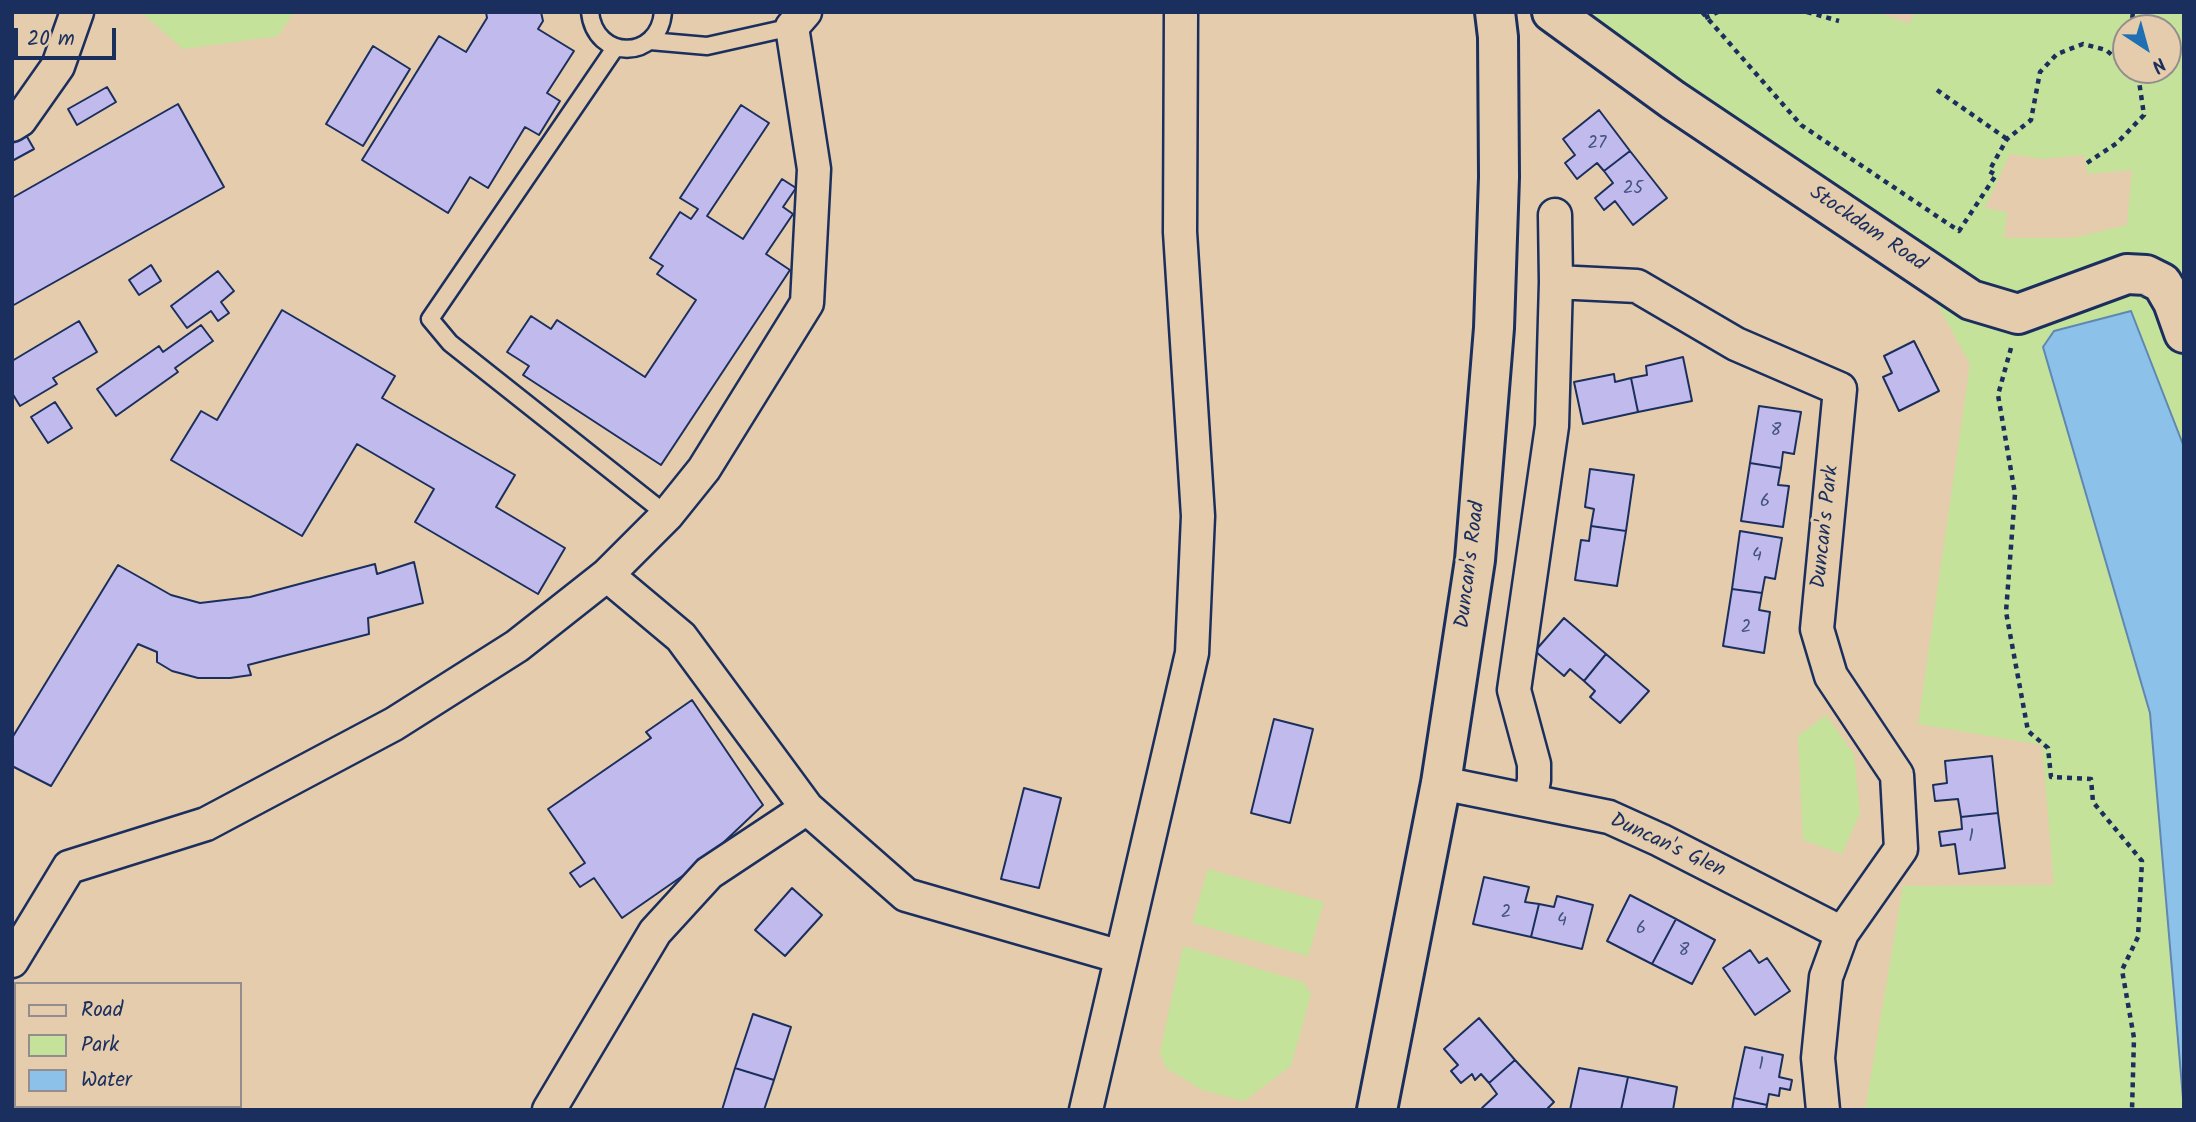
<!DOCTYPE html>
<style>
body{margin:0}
#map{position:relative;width:2196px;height:1122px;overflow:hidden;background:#e4ccad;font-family:Kalam,sans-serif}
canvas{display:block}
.frame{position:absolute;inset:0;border:14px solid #1b2f5e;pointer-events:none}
.legend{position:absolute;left:14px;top:982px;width:228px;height:126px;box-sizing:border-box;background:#e4ccad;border:2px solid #948d8d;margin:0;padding:9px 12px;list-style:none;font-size:21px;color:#1b2f5e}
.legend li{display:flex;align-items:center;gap:14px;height:35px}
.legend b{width:35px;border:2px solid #948d8d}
.north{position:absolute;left:2112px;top:14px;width:70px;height:70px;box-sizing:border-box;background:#e4ccad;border:2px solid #948d8d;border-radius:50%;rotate:144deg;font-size:19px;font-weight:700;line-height:28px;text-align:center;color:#1b2f5e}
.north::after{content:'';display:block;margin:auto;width:24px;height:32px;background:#1f6fb2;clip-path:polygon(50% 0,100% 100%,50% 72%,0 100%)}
.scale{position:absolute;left:14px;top:28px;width:102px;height:32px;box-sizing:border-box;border:4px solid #1b2f5e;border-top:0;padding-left:9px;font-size:21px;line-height:24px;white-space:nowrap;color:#1b2f5e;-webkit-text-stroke:5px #e4ccad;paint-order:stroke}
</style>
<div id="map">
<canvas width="2196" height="1122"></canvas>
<div class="frame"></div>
<ul class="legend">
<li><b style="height:9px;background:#e4ccad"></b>Road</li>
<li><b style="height:19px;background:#c4e29a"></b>Park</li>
<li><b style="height:19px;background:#8cc1e9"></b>Water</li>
</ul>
<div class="north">N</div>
<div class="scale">20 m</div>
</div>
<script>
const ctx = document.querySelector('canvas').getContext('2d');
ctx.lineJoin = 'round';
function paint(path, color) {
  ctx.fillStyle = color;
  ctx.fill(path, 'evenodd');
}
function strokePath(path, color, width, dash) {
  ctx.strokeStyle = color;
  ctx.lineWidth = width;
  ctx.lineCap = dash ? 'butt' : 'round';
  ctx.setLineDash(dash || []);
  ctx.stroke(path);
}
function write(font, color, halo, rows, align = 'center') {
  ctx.font = font + ' Kalam,sans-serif';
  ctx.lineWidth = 6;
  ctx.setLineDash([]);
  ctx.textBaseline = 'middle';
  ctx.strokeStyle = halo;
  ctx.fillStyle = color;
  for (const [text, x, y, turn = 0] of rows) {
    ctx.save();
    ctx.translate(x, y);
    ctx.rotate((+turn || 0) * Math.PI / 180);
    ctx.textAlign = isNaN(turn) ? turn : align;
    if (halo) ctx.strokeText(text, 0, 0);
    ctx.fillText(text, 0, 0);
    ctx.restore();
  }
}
paint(new Path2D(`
 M 141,12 L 294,12 L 278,36 L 183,49 Z
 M 1553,12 L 1877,12 L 1909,24 L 1915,12 L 2184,12 L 2184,447 L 2131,311 L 2054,331 L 2043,347 L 2150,713 L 2183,1110 L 1865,1110 L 1903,886 L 2054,885 L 2042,745 L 1918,724 L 1970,364 L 1930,291 L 1567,48 ZM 2126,28 L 2168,28 L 2168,70 L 2126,70 ZM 2010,154 L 2042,159 L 2084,155 L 2087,174 L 2132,170 L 2127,225 L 2072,238 L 2004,238 L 2007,212 L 1985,208 Z
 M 1826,715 L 1854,754 L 1860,813 L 1842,854 L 1803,840 L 1798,736 Z
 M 1208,869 L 1324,902 L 1308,956 L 1192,923 Z
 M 1183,946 L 1303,982 L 1311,994 L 1291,1066 L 1244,1101 L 1202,1090 L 1166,1068 L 1160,1052 Z`), '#c4e29a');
const water = new Path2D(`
 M 2131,311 L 2184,447 L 2184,1110 L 2150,713 L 2043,347 L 2054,331 Z`);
paint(water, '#8cc1e9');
strokePath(water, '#5f87b1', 2);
const building = new Path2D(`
 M 486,12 L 541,12 L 543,21 L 538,29 L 574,51 L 547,93 L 560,101 L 539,135 L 525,127 L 488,188 L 470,177 L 448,213 L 362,160 L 439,36 L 466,52 L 487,18 Z
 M 373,46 L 410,69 L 363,146 L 326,124 Z
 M 107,87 L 116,102 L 77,125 L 68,109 Z
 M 178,104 L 224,187 L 12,306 L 12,198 Z
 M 741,105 L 769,123 L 707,216 L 743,239 L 782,179 L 796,188 L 783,207 L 793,214 L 766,254 L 790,270 L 661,465 L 523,375 L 529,366 L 507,352 L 531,316 L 551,329 L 557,320 L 645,377 L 696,300 L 657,274 L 663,266 L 650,258 L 680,212 L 691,219 L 698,209 L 680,198 Z
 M 1599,110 L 1630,151 L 1604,171 L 1597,163 L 1577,179 L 1565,163 L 1575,155 L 1563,139 Z
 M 26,135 L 34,149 L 12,161 L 12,143 Z
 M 1630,151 L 1667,198 L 1633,225 L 1615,201 L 1604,210 L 1595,198 L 1613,183 L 1604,171 Z
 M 151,265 L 161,281 L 139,295 L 129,280 Z
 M 218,271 L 234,291 L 221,302 L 229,313 L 218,321 L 211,311 L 187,328 L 171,306 Z
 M 282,310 L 395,376 L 382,398 L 515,475 L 496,507 L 565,548 L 538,594 L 415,522 L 434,489 L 357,444 L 302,536 L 171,460 L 201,411 L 217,420 Z
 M 79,321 L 97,352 L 53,378 L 57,384 L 20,406 L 12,393 L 12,361 Z
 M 201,325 L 213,341 L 175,368 L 178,372 L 116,416 L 97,389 L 159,346 L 163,352 Z
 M 1914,341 L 1939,391 L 1899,411 L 1883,377 L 1892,373 L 1884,356 Z
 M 1683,357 L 1692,401 L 1638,412 L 1631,378 L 1647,375 L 1646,366 Z
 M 1614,374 L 1615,382 L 1631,378 L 1638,412 L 1583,424 L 1574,382 Z
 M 55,402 L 72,428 L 48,443 L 31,417 Z
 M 1759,406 L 1801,412 L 1794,454 L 1783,452 L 1781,468 L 1750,463 Z
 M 1750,463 L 1781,468 L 1778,485 L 1789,486 L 1783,527 L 1741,521 Z
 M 1590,469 L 1634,475 L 1626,531 L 1591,526 L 1594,509 L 1585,507 Z
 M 1591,526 L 1626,531 L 1617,586 L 1575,580 L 1581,540 L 1589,541 Z
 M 1740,531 L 1782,538 L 1775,579 L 1765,577 L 1762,593 L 1732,589 Z
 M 414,562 L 423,603 L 368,618 L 369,634 L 248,665 L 251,675 L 230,678 L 198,678 L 172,671 L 157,662 L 157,652 L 138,644 L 51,786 L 12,766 L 12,738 L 118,565 L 171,595 L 200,603 L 250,597 L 375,564 L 377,574 Z
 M 1732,589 L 1762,593 L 1759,610 L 1770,612 L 1764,653 L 1723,646 Z
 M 1564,618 L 1606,654 L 1584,681 L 1570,669 L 1564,676 L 1535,651 Z
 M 1606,654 L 1649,691 L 1620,723 L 1590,697 L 1595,691 L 1584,681 Z
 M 692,700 L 763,805 L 704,861 L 622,918 L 594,878 L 580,887 L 570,873 L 585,863 L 548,809 L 651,738 L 646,732 Z
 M 1274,719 L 1313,729 L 1290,823 L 1251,813 Z
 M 1992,756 L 1998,813 L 1961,817 L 1958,799 L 1935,801 L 1933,785 L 1947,783 L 1945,761 Z
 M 1024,788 L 1061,798 L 1039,888 L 1001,879 Z
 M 1998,813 L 2005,868 L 1959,874 L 1955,844 L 1941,846 L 1939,832 L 1962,829 L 1961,817 Z
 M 1484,877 L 1529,887 L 1525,902 L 1539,904 L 1531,937 L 1473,924 Z
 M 792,888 L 822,915 L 785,956 L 755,930 Z
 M 1630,895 L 1676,919 L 1652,964 L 1607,941 Z
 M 1557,896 L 1593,905 L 1582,949 L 1531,937 L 1539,904 L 1554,907 Z
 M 1676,919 L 1715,940 L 1692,984 L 1652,964 Z
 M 1750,950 L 1759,963 L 1767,958 L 1790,991 L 1755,1015 L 1723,968 Z
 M 753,1014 L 791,1027 L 774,1080 L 735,1068 Z
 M 1479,1018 L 1515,1060 L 1489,1083 L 1481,1074 L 1475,1080 L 1472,1074 L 1461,1083 L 1451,1071 L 1458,1065 L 1444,1049 Z
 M 1745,1047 L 1783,1055 L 1779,1077 L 1792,1080 L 1790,1090 L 1780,1088 L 1779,1096 L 1769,1094 L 1767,1105 L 1734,1098 Z
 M 1515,1060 L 1554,1102 L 1546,1110 L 1484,1110 L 1482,1108 L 1497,1094 L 1489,1083 Z
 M 735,1068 L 774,1080 L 764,1110 L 722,1110 Z
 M 1579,1068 L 1628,1077 L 1621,1110 L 1570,1110 Z
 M 1628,1077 L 1677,1087 L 1673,1110 L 1621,1110 Z
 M 1734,1098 L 1767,1105 L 1766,1110 L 1732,1110 Z`);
paint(building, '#c1bbed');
strokePath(building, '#1b2f5e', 2);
const lane = new Path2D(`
 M 590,12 C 595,61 659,61 663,12
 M 650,41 L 707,46 L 792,27
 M 615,48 L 430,319 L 450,343 L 667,515
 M 12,1011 L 16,1013
 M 175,1106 L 181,1110
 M 111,1110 L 113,1106`);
const street = new Path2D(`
 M 12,125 L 20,120 L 58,66 L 77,12
 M 1556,282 L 1637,286 L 1736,344 L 1840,389 L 1817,629 L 1831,676 L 1897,775 L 1901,849 L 1842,933 L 1826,977 L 1818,1058 L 1823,1110
 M 607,575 L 681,637 L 807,808 L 906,895 L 1121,957
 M 1441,783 L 1609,817 L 1660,840 L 1842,933
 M 1530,801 L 1534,780 L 1534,764 L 1514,690 L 1552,426 L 1556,282 L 1555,215
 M 12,961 L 69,867 L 206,824 L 394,724 L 517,646 L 607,575 L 667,515 L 704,469 L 807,303 L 814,169 L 792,27 L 805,12
 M 549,1110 L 655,932 L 709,873 L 807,808
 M 1086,1110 L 1192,653 L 1198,516 L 1180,232 L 1181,12`);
const secondary = new Path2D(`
 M 1552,12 L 1673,100 L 1971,300 L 2018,314 L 2127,274 L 2146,275 L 2162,283 L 2173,302 L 2184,333
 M 1377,1110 L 1441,783 L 1475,560 L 1494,328 L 1499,177 L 1498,37 L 1495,12`);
strokePath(lane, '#1b2f5e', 21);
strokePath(street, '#1b2f5e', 37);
strokePath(secondary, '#1b2f5e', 44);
strokePath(new Path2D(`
 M 1702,12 L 1801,125 L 1959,231 L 1996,175 L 1989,171 L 2007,139 L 2031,120 L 2040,72 L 2057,54 L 2083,44 L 2106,50 L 2126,67
 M 1807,12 L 1839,21
 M 1705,18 L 1718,12
 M 2131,28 L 2133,12
 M 2123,63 L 2126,51
 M 1937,90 L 2007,139
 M 2087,163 L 2117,143 L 2144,115 L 2139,81 L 2129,70
 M 2011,348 L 1998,395 L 2015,494 L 2006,612 L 2028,731 L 2048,748 L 2051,777 L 2091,779 L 2093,802 L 2142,861 L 2138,937 L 2122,970 L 2134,1038 L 2132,1110`), '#1b2f5e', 4.5, [5, 5]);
strokePath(lane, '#e4ccad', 16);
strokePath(street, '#e4ccad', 32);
strokePath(secondary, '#e4ccad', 38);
write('18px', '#445282', null, [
 ["27",1597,145],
 ["25",1633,190],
 ["8",1776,432],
 ["6",1765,503],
 ["4",1757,557],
 ["2",1746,629],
 ["1",1971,838],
 ["2",1506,914],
 ["4",1562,922],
 ["6",1641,930],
 ["8",1684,952],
 ["1",1761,1066]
]);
write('21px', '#1b2f5e', '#e4ccad', [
 ["Stockdam Road",1867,230,34],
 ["Duncan's Park",1827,527,-84],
 ["Duncan's Road",1472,565,-83],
 ["Duncan's Glen",1667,847,25]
]);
</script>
